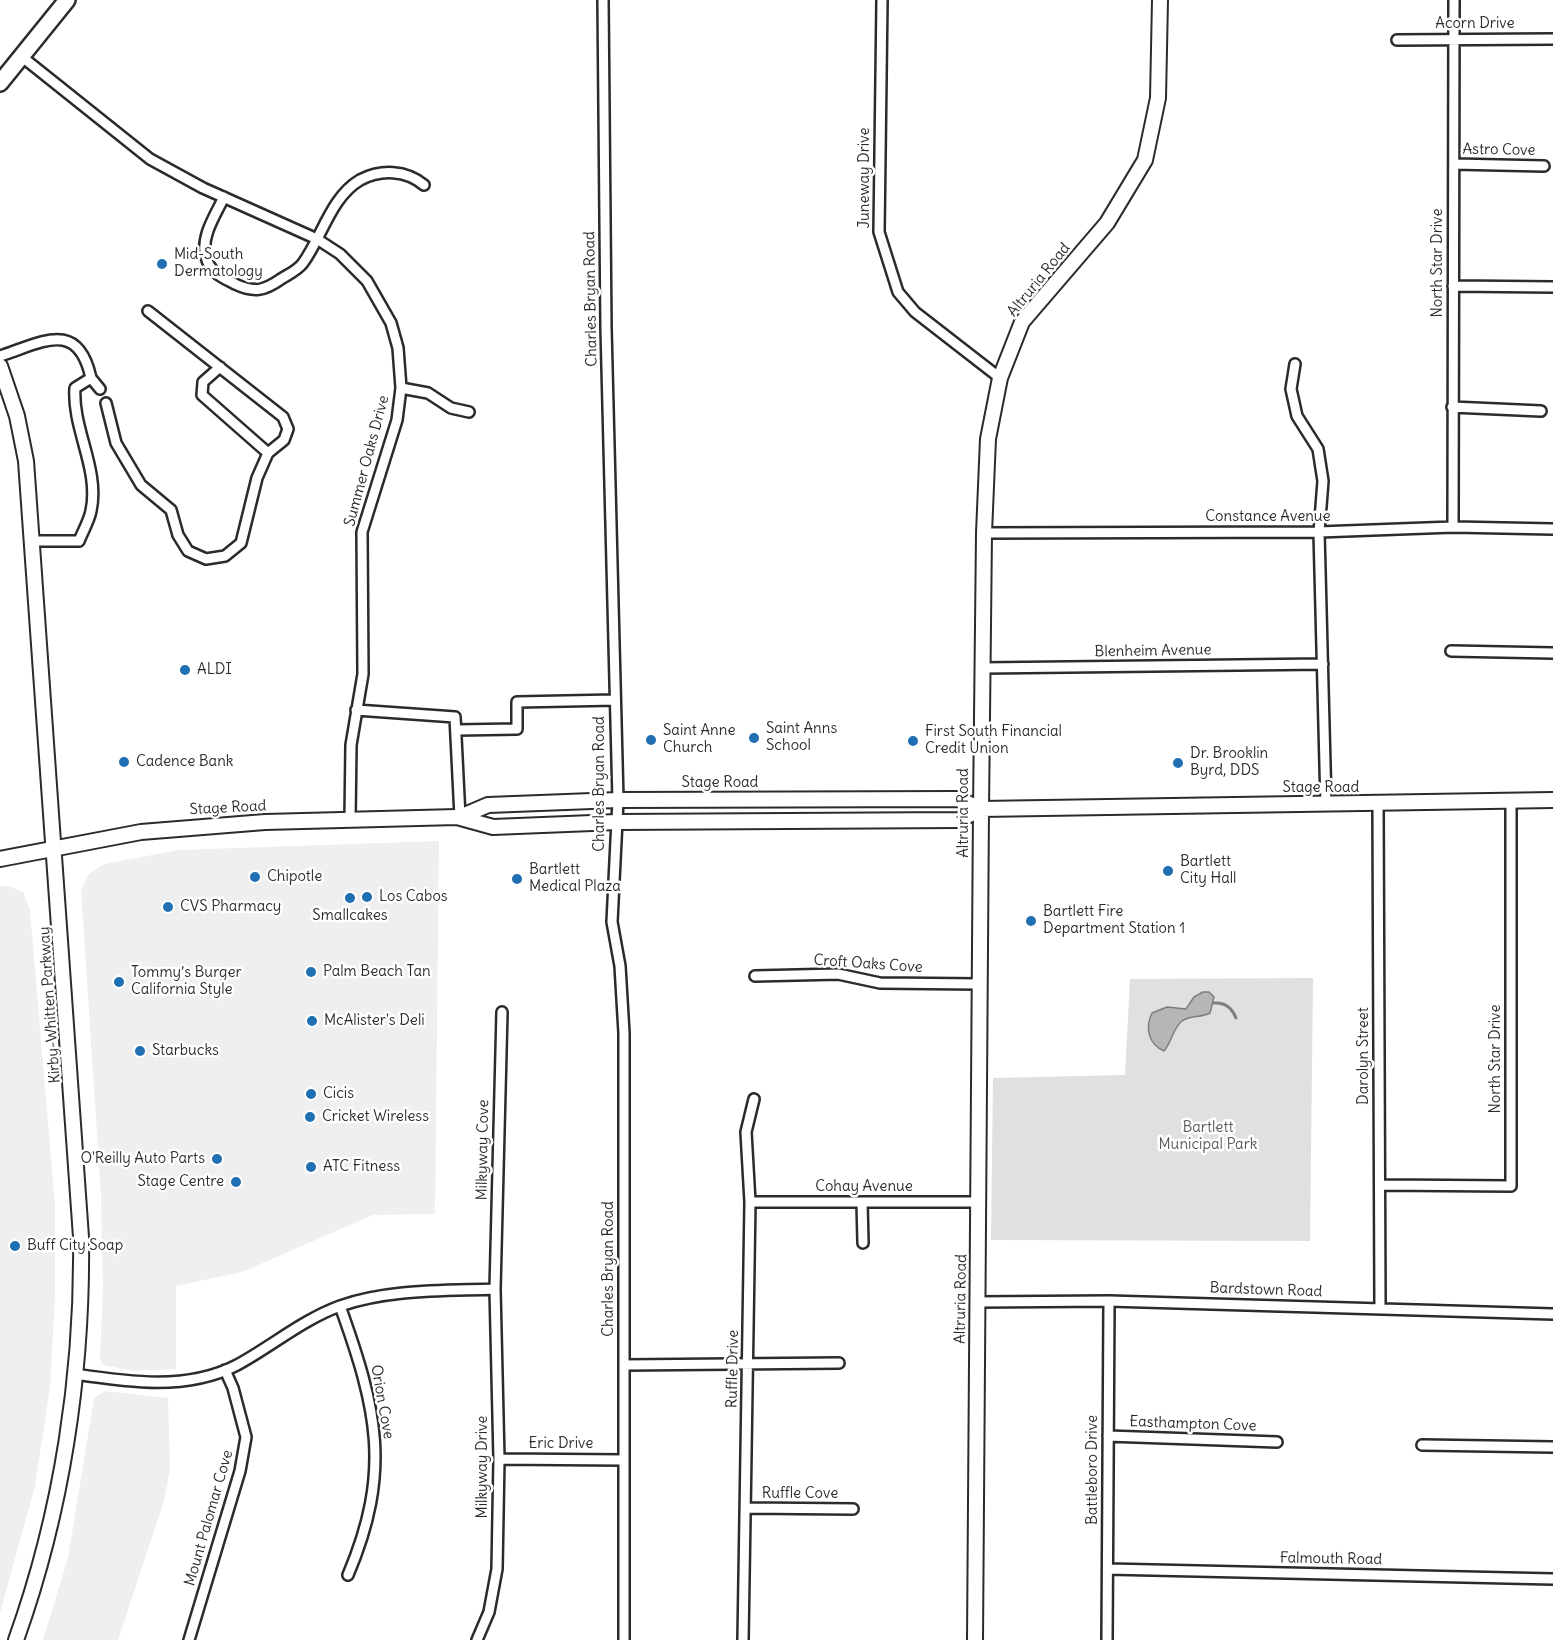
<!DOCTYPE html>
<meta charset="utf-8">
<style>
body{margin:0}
canvas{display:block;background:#fff}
</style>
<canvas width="1553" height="1640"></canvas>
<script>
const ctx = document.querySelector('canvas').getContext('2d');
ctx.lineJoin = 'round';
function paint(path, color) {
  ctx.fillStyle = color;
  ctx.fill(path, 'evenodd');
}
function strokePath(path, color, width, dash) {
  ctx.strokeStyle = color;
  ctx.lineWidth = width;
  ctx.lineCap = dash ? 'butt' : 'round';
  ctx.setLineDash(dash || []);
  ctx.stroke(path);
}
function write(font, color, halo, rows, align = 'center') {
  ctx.font = font + ' Delius,sans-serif';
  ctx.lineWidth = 5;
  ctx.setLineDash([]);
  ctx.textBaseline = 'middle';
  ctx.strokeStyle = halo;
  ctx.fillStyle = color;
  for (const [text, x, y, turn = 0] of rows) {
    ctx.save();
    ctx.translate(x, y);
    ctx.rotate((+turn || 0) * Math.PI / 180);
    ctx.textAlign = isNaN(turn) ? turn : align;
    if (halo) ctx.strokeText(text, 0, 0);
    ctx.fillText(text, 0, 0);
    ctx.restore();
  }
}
paint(new Path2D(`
 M 439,841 L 435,1214 L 373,1215 L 242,1272 L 176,1286 L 176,1369 L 133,1371 L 103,1365 L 100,1359 L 103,1287 L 101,1196 L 81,889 L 89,874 L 104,864 L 179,850 Z
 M 0,886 L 8,886 L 23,892 L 30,910 L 55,1205 L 55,1297 L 50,1387 L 35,1486 L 0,1613 Z
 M 105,1391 L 168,1398 L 170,1469 L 164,1501 L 118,1640 L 43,1640 L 68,1558 L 94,1398 Z`), '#efefef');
paint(new Path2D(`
 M 1313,978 L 1310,1241 L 991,1240 L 993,1078 L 1125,1075 L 1130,979 Z`), '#e0e0e0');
const water = new Path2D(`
 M 1203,992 L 1209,992 L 1214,997 L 1210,1013 C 1201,1018 1190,1015 1182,1021 C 1173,1028 1172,1042 1164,1051 C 1148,1044 1145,1027 1152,1013 L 1167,1007 L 1186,1009 L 1194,997 Z`);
paint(water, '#b6b6b6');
strokePath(water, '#7e7e7e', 1.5);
strokePath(new Path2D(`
 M 1214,1003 C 1225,1002 1232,1008 1236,1018`), '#7e7e7e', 3);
const street = new Path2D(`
 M 603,0 L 606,328 L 618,800 L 612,922 L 620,966 L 624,1033 L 624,1640
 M 882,0 L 879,232 L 898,292 L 915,312 L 1000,378
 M 1397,40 L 1553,39
 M 21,56 L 150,159 L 203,188 L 317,239 L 340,254 L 367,281 L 391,323 L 398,348 L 401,388 L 397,420 L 362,532 L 363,674 L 351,745 L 350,819
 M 1454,164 L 1544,166
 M 224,197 C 216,214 200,237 206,257 C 210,273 222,277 235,284 C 254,293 264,291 281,279 C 289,274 298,270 303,263 C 322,237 331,197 360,180 C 381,169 406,170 424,185
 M 1453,286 L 1553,287
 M 0,356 C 41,343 78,318 91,378 L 75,388 C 72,429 100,469 91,511 C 89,521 83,531 79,541 L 30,541
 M 1295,364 L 1291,389 L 1297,416 L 1318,449 L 1323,481 L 1319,532 L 1326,804
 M 220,367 L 203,382 L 202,395 L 268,453
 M 91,378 L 100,389
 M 401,388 L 428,393 L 451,408 L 469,412
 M 106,403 L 116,443 L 141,485 L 171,510 L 178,535 L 188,551 L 206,559 L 225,556 L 241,543 L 257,478 L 268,453 L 284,440 L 288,429 L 283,417 L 148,311
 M 1452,407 L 1541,411
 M 1453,527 L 1454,0
 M 984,533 L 1319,532 L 1453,527 L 1553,529
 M 1451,651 L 1553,653
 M 983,668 L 1323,664
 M 356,710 L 455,717 L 460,817
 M 457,730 L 517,729 L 517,702 L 615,700
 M 1378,804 L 1380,1308
 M 755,976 L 838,974 L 880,983 L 979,984
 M 1380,1185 L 1511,1186 L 1511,800
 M 750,1202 L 978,1202
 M 862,1202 L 863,1243
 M 977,1302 L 1109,1301 L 1553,1314
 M 340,1306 C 377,1409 392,1471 348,1575
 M 625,1365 L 839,1363
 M 75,1374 C 128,1382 187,1391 237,1365 C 272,1346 302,1320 340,1306 C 389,1289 444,1291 495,1289
 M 1108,1436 L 1277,1442
 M 1422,1445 L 1553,1447
 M 499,1459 L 623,1460
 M 747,1508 L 853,1509
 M 1108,1569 L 1553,1579
 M 189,1640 L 240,1471 L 246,1437 L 233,1388 L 225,1370
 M 477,1640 L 489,1612 L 497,1569 L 499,1459 L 495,1289 L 502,1012
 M 743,1640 L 750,1202 L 746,1132 L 754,1099
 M 1107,1640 L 1109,1301`);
const secondary = new Path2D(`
 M 0,366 L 17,416 L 26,461 L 81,1237 C 83,1373 62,1512 16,1640
 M 460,817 L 488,805 L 618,800 L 958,799 L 981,809 L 1553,800
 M 0,859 L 141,832 L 265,822 L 457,817 L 493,827 L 617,822 L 959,820 L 981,809
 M 975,1640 L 981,809 L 984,533 L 988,439 L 1000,378 L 1022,322 L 1107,223 L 1145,160 L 1158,98 L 1160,0`);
const primary = new Path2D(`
 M 0,83 L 67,0`);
strokePath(street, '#2b2b2b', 14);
strokePath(secondary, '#2b2b2b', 18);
strokePath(primary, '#2b2b2b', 20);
strokePath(street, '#fff', 9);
strokePath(secondary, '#fff', 14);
strokePath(primary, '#fff', 15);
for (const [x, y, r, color] of [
 [162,264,6,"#1f6fb2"],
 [185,670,6,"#1f6fb2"],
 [754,738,6,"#1f6fb2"],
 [651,740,6,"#1f6fb2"],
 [913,741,6,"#1f6fb2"],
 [124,762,6,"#1f6fb2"],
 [1178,763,6,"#1f6fb2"],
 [1168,871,6,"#1f6fb2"],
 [255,877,6,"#1f6fb2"],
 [517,879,6,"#1f6fb2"],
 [367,897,6,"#1f6fb2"],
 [350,898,6,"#1f6fb2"],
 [168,907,6,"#1f6fb2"],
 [1031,921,6,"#1f6fb2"],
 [311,972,6,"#1f6fb2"],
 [119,982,6,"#1f6fb2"],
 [312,1021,6,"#1f6fb2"],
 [140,1051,6,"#1f6fb2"],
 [311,1094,6,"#1f6fb2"],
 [310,1117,6,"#1f6fb2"],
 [217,1159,6,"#1f6fb2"],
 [311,1167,6,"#1f6fb2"],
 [236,1182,6,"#1f6fb2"],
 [15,1246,6,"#1f6fb2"]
]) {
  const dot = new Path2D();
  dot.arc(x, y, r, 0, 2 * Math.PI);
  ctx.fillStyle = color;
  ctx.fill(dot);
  strokePath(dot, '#fff', 2);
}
write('15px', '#2b2b2b', '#fff', [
 ["Acorn Drive",1475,24],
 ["Astro Cove",1499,150,1],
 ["Juneway Drive",865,178,-90],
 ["North Star Drive",1438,263,-90],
 ["Altruria Road",1039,280,-51],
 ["Charles Bryan Road",591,299,-91],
 ["Summer Oaks Drive",367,461,-75],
 ["Constance Avenue",1268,517],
 ["Blenheim Avenue",1153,651,-1],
 ["Stage Road",720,783],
 ["Charles Bryan Road",600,784,-90],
 ["Stage Road",1321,788],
 ["Stage Road",228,808,-3],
 ["Altruria Road",964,813,-90],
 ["Croft Oaks Cove",868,964,4],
 ["Kirby-Whitten Parkway",50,1005,-94],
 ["Darolyn Street",1364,1056,-90],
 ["North Star Drive",1496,1059,-90],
 ["Milkyway Cove",483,1150,-89],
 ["Cohay Avenue",864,1187],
 ["Charles Bryan Road",609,1269,-90],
 ["Bardstown Road",1266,1290,2],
 ["Altruria Road",961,1299,-89],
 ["Ruffle Drive",733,1369,-89],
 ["Orion Cove",382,1402,80],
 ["Easthampton Cove",1193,1424,2],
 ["Eric Drive",561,1444],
 ["Milkyway Drive",483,1467,-90],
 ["Battleboro Drive",1093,1470,-90],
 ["Ruffle Cove",800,1494],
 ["Mount Palomar Cove",209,1518,-74],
 ["Falmouth Road",1331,1559,1]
]);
write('15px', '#2b2b2b', '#fff', [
 ["Mid-South",174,255],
 ["Dermatology",174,272],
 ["ALDI",197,670],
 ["Saint Anns",766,729],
 ["School",766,746],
 ["Saint Anne",663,731],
 ["Church",663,748],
 ["First South Financial",925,732],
 ["Credit Union",925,749],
 ["Dr. Brooklin",1190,754],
 ["Byrd, DDS",1190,771],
 ["Cadence Bank",136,762],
 ["Bartlett",1180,862],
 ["City Hall",1180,879],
 ["Bartlett",529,870],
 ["Medical Plaza",529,887],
 ["Chipotle",267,877],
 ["Los Cabos",379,897],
 ["CVS Pharmacy",180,907],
 ["Bartlett Fire",1043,912],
 ["Department Station 1",1043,929],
 ["Smallcakes",350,916,"center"],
 ["Palm Beach Tan",323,972],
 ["Tommy’s Burger",131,973],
 ["California Style",131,990],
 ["McAlister's Deli",324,1021],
 ["Starbucks",152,1051],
 ["Cicis",323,1094],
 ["Cricket Wireless",322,1117],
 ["O'Reilly Auto Parts",205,1159,"right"],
 ["ATC Fitness",323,1167],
 ["Stage Centre",224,1182,"right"],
 ["Buff City Soap",27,1246]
], 'left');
write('15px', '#585858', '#fff', [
 ["Bartlett",1208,1128],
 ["Municipal Park",1208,1145]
]);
</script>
